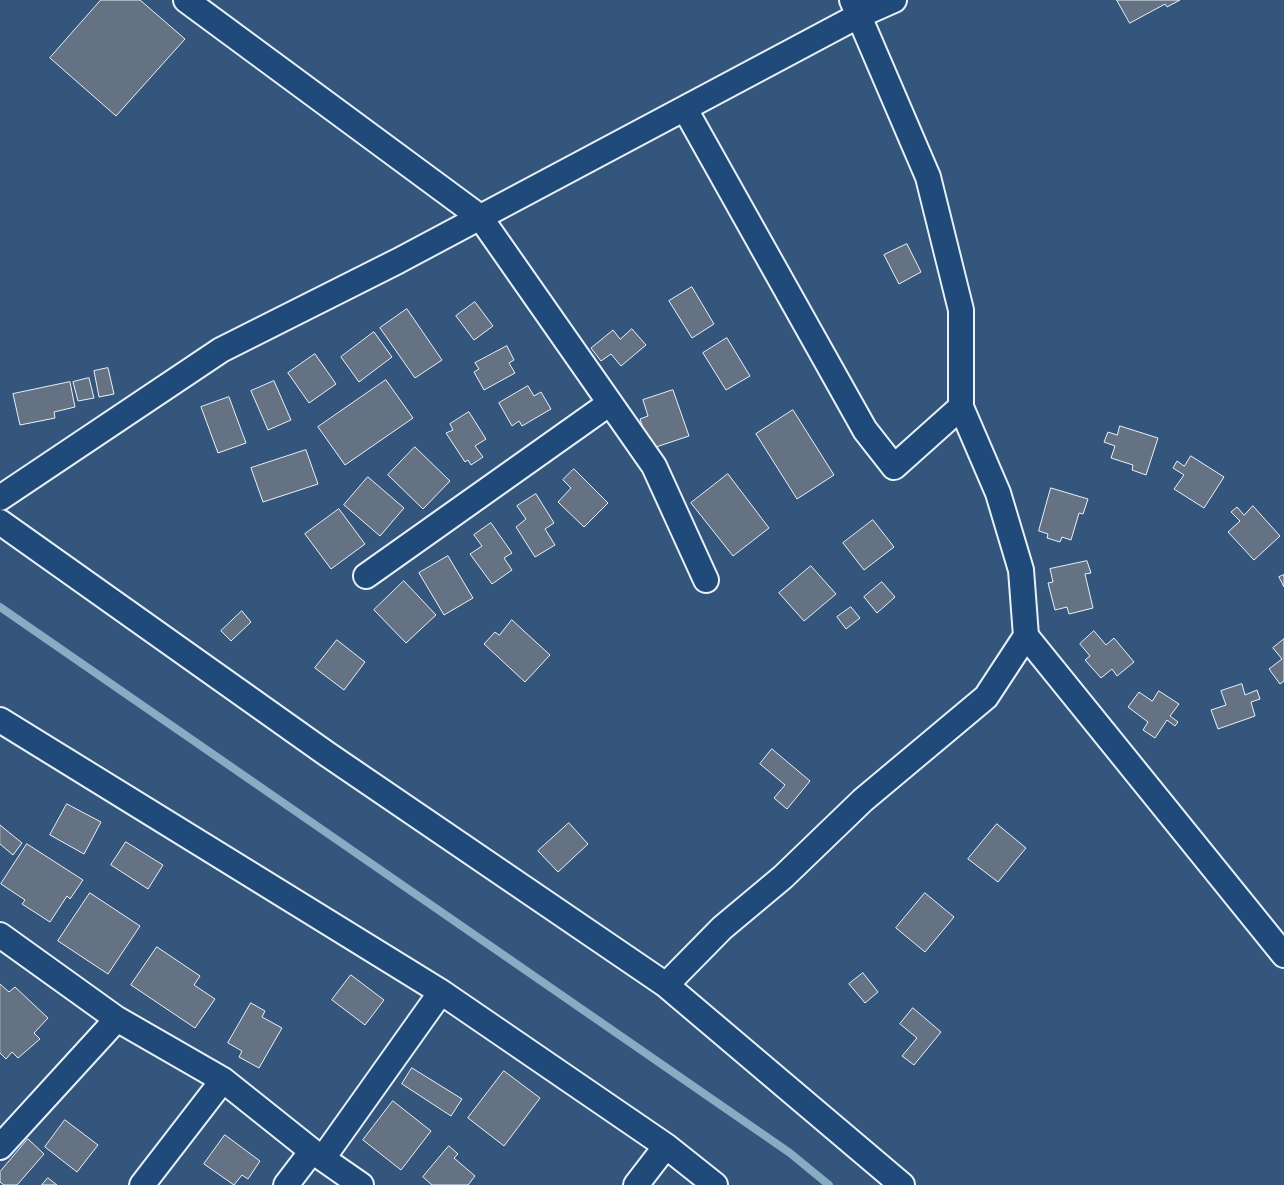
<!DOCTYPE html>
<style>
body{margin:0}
canvas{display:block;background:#34567d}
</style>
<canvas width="1284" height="1185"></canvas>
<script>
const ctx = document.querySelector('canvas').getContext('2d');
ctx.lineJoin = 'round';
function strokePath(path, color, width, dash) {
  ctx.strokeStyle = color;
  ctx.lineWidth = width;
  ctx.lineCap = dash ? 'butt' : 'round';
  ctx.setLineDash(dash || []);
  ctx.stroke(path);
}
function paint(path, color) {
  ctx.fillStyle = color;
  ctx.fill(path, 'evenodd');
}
strokePath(new Path2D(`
 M 0,607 L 790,1153 L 829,1185`), '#87acc4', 8);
const building = new Path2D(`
 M 101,0 L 140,0 L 185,39 L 116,116 L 50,58 Z
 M 1117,0 L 1180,0 L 1167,7 L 1165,4 L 1130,23 Z
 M 907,244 L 921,272 L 899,284 L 884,255 Z
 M 692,287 L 714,324 L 692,338 L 669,301 Z
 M 475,302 L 493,326 L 474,340 L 456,316 Z
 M 407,309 L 442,360 L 415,378 L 380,328 Z
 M 632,329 L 646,345 L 621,366 L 611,354 L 601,361 L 591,348 L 613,330 L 620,339 Z
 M 374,332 L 392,357 L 359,382 L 341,357 Z
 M 727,338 L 750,376 L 726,390 L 703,353 Z
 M 507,346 L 514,360 L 509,363 L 515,373 L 484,390 L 474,372 L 479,369 L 475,363 Z
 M 315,354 L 336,384 L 309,403 L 288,373 Z
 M 108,368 L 114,394 L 99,397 L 94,371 Z
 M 89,378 L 94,398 L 78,401 L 73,382 Z
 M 386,380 L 413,418 L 345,465 L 318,427 Z
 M 274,381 L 291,420 L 268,430 L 251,391 Z
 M 70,382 L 75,407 L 54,412 L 55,418 L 20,425 L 13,394 Z
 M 528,386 L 534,396 L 541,392 L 551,409 L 522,426 L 519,421 L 512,426 L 499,403 Z
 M 673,390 L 689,436 L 650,449 L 640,419 L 648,416 L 643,400 Z
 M 229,397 L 246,443 L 218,453 L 201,407 Z
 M 793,410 L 834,475 L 797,499 L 756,434 Z
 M 469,412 L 486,439 L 475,446 L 483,457 L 471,465 L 468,460 L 465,462 L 446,433 L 453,430 L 450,424 Z
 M 1120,426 L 1158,438 L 1146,475 L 1132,470 L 1133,465 L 1111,458 L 1115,446 L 1104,442 L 1108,432 L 1117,435 Z
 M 415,447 L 450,481 L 423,509 L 388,475 Z
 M 306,450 L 318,484 L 263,502 L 251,468 Z
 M 1191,456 L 1224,477 L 1204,508 L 1174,489 L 1184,475 L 1173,468 L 1177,461 L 1184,466 Z
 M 574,469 L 608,503 L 584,527 L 558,502 L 571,488 L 563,480 Z
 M 728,474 L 769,528 L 733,556 L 691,503 Z
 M 368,477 L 404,508 L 380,536 L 344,505 Z
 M 1051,488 L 1088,499 L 1083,514 L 1079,513 L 1071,540 L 1062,537 L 1060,542 L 1047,538 L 1048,534 L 1039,531 Z
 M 536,494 L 554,523 L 545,529 L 555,545 L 535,557 L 516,527 L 526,519 L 517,506 Z
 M 1253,506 L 1280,536 L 1254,560 L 1228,532 L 1240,521 L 1231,512 L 1237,507 L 1244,515 Z
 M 339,509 L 365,544 L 331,569 L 305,534 Z
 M 873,520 L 894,547 L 864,570 L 843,543 Z
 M 491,523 L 512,553 L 504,558 L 512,570 L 492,584 L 470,554 L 482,546 L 474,535 Z
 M 448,556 L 473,598 L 444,615 L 419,573 Z
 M 1087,561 L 1091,573 L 1085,574 L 1093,608 L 1069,614 L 1067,607 L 1055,610 L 1048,583 L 1053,582 L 1050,569 Z
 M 811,566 L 836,594 L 804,621 L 779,593 Z
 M 1284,575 L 1284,587 L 1279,577 Z
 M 404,581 L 436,615 L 406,643 L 374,610 Z
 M 882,582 L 895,597 L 877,613 L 864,597 Z
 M 851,607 L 860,618 L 846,629 L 837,617 Z
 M 242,611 L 251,622 L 231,641 L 221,631 Z
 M 512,620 L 550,655 L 525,682 L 484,644 L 495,632 L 499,635 Z
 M 1094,631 L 1106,645 L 1114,638 L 1134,662 L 1117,676 L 1112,669 L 1101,678 L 1085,660 L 1090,656 L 1080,644 Z
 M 1284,639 L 1284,681 L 1280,684 L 1269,669 L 1282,659 L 1273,648 Z
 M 337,640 L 365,662 L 344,690 L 315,668 Z
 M 1242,684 L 1245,695 L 1257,690 L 1260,699 L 1251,702 L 1255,716 L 1218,729 L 1211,710 L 1226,705 L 1221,691 Z
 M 1159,691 L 1179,704 L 1170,716 L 1178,722 L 1175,726 L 1167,720 L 1155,738 L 1143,730 L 1148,722 L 1128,707 L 1139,692 L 1152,701 Z
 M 772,749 L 810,781 L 787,809 L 774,798 L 785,785 L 760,764 Z
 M 67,804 L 101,822 L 84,854 L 50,835 Z
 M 569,823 L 588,844 L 558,872 L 538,851 Z
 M 997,824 L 1026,848 L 998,882 L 968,859 Z
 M 0,825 L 22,843 L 13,855 L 0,844 Z
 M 126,842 L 163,865 L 148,889 L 111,865 Z
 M 27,844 L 83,880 L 70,899 L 67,896 L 50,922 L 22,904 L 25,900 L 1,884 Z
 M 90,893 L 140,926 L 108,974 L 58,941 Z
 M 925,893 L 954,917 L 925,952 L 896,928 Z
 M 157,947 L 200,976 L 194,985 L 215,999 L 195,1028 L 131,985 Z
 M 863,973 L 878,992 L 865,1003 L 849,984 Z
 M 351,975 L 384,1000 L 365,1025 L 332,1000 Z
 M 0,984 L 9,992 L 15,987 L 48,1018 L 34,1033 L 40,1039 L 18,1058 L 12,1052 L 6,1059 L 0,1053 Z
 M 251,1003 L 265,1011 L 262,1017 L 282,1028 L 259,1068 L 239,1057 L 242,1051 L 228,1043 Z
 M 913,1008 L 941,1032 L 914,1065 L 902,1056 L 917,1038 L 900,1024 Z
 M 412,1068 L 462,1099 L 451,1116 L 402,1084 Z
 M 504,1071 L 540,1098 L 504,1146 L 468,1118 Z
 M 393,1101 L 431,1131 L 401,1170 L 363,1140 Z
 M 65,1120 L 98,1145 L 77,1172 L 45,1147 Z
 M 225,1135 L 260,1161 L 248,1179 L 242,1175 L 234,1185 L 204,1164 Z
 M 28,1139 L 44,1154 L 17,1185 L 4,1185 L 0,1182 L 0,1172 Z
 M 449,1146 L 458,1154 L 454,1158 L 475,1176 L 468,1185 L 432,1185 L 423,1177 Z
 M 48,1178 L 57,1185 L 42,1185 Z`);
paint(building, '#657284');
strokePath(building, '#e8f1f8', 1);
const minor = new Path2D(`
 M 186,0 L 480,217 L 654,466 L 706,580
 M 685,109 L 865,430 L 894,467 L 961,407
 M 0,498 L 221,350 L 398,261 L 858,16 L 894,0
 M 0,522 L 327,754 L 666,985 L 902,1185
 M 366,576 L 610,403
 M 1026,636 L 1284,955
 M 0,720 L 441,992 L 666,1146 L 715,1185
 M 0,935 L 117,1019 L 223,1080 L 312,1151 L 361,1185
 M 666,985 L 722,928 L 783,877 L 863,800 L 986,697 L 1026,636 L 1021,570 L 998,493 L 961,407 L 961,310 L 928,177 L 852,0
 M 0,1147 L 117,1019
 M 323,1158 L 441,992
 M 142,1185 L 223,1080
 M 286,1185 L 312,1151
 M 636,1185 L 666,1146`);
strokePath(minor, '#e8f1f8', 28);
strokePath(minor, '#1f4a7a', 24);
</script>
